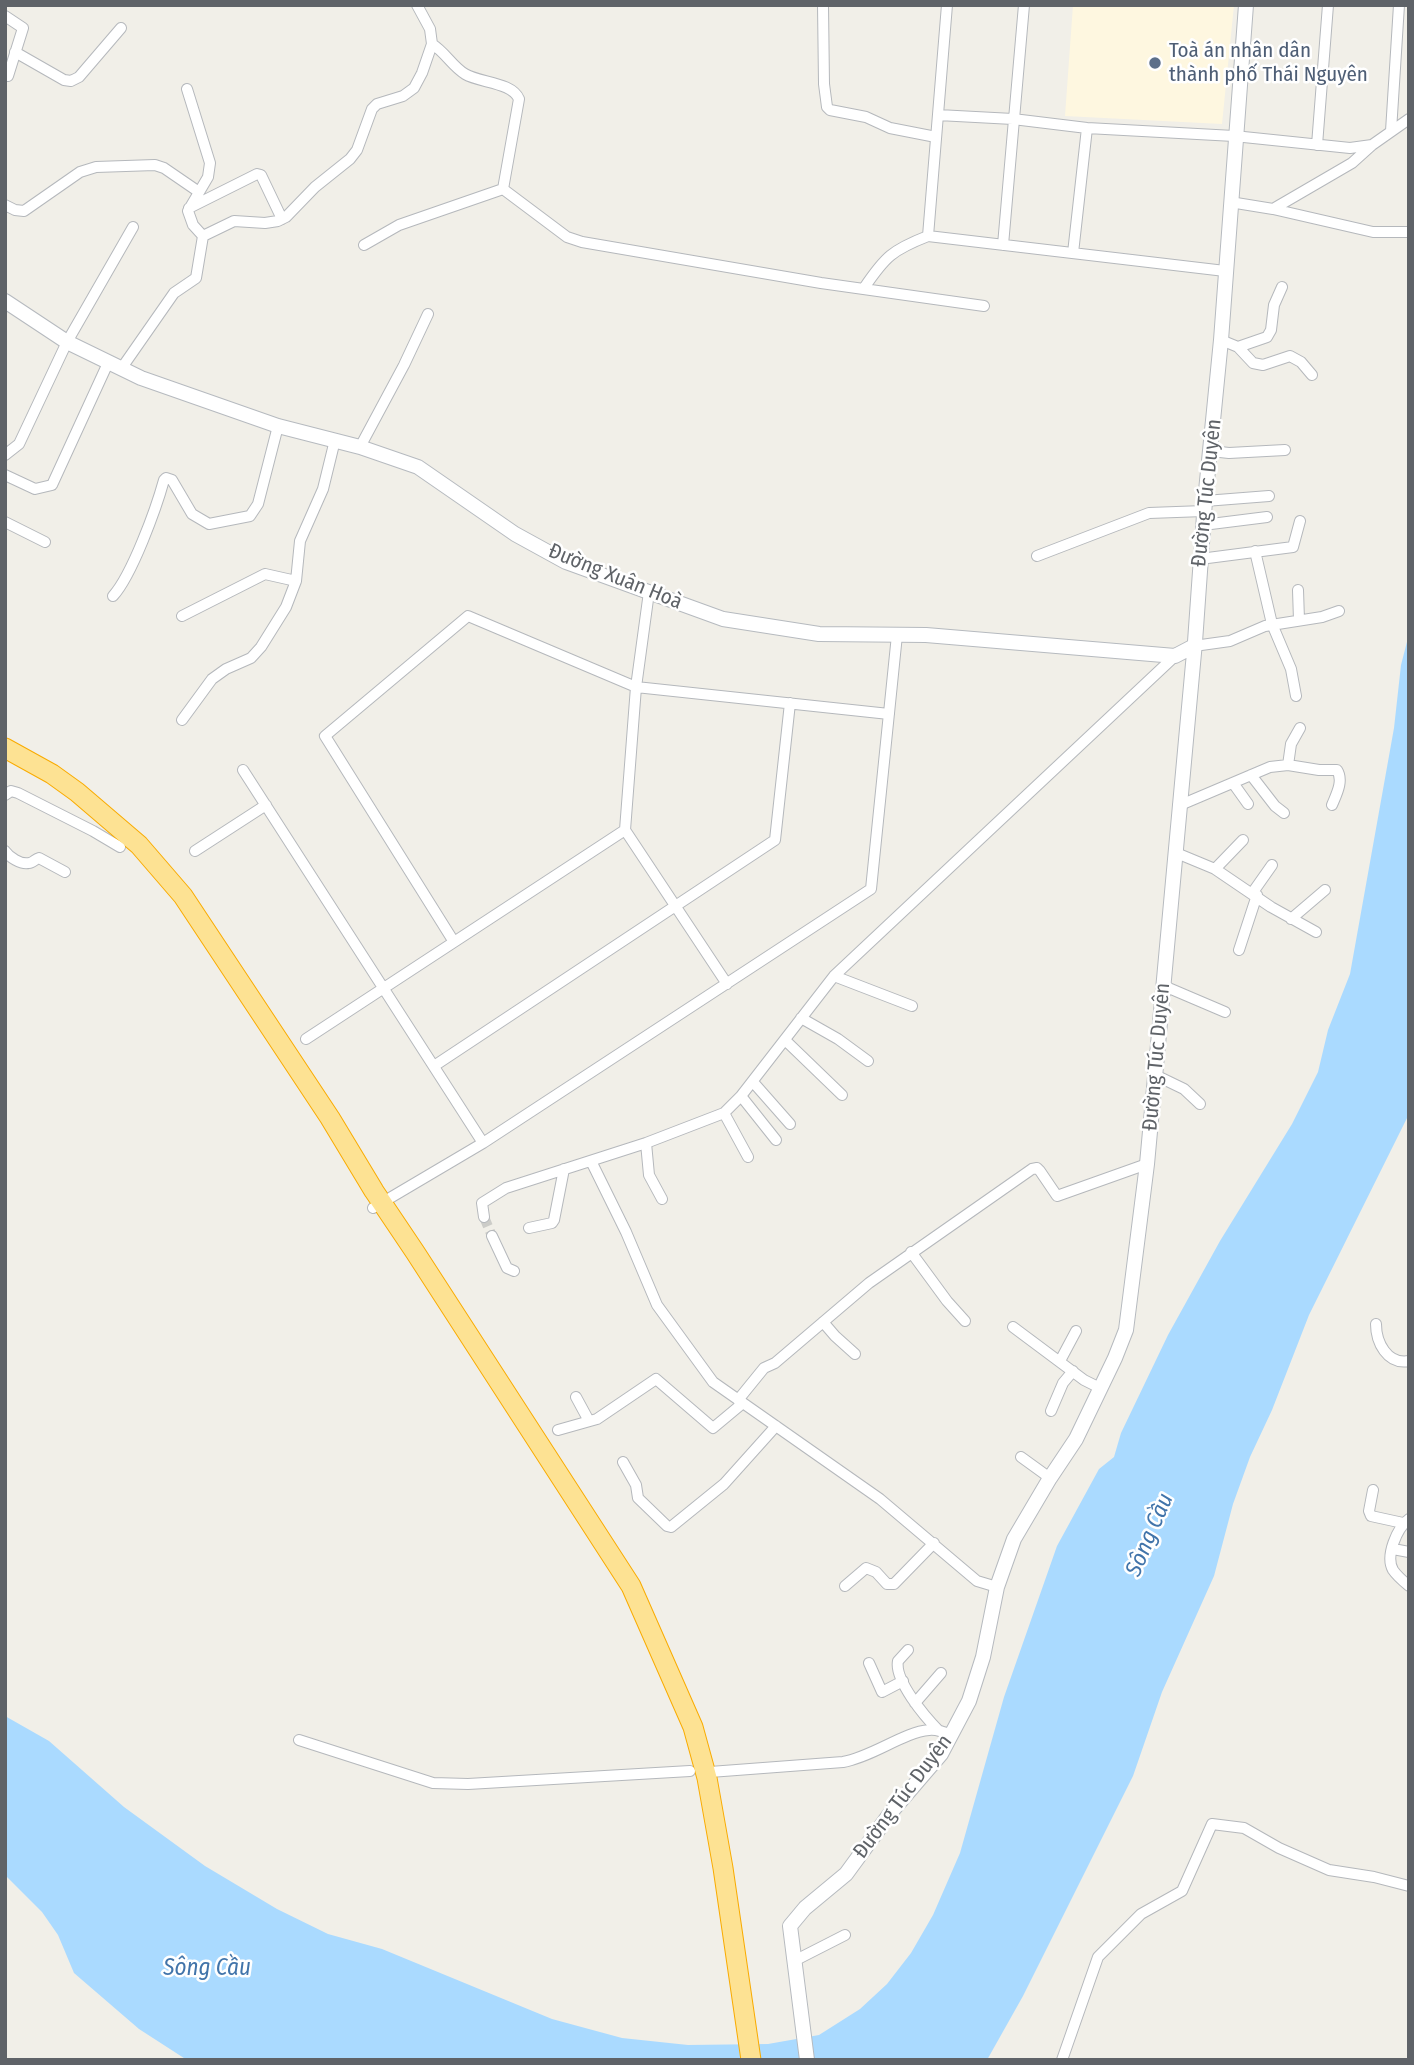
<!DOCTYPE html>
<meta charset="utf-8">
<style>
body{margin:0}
#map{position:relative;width:1414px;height:2065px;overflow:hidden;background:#f1efe8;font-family:"Fira Sans Condensed",sans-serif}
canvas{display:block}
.frame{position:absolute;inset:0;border:7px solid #5f6368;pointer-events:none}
</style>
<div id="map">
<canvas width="1414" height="2065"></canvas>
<div class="frame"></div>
</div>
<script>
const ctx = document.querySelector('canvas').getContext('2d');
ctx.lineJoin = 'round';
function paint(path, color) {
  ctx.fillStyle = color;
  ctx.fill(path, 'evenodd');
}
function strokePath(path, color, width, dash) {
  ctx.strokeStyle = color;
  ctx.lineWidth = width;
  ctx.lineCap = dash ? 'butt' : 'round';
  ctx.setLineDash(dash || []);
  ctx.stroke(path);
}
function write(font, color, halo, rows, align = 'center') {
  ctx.font = font + ' "Fira Sans Condensed",sans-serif';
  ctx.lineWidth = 5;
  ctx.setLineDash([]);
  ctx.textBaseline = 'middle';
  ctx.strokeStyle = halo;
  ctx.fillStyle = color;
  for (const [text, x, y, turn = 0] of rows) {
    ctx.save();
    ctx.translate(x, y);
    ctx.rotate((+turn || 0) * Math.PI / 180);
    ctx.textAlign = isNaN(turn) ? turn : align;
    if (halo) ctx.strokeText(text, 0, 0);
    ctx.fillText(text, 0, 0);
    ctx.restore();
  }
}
paint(new Path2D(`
 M 1073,5 L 1234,5 L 1222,124 L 1065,116 Z`), '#fef7e0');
paint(new Path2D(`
 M 1409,634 L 1409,1114 L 1309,1315 L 1272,1410 L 1250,1457 L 1233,1504 L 1214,1576 L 1162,1692 L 1133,1776 L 1023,1996 L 987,2060 L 187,2060 L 139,2029 L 74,1973 L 58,1935 L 42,1912 L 5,1875 L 5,1716 L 49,1741 L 124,1807 L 205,1866 L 277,1909 L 328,1934 L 382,1949 L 552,2019 L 622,2038 L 688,2045 L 768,2044 L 819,2035 L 860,2009 L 887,1984 L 911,1953 L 933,1915 L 960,1853 L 1004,1697 L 1057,1546 L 1099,1469 L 1114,1457 L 1121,1433 L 1168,1335 L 1220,1241 L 1292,1124 L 1318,1072 L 1328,1030 L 1350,974 L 1394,728 L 1401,665 Z`), '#aadaff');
strokePath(new Path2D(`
 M 484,1217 L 492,1236`), '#ccccc8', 10, [10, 5]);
const street = new Path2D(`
 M 823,5 L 824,84 L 827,107 L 830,110 L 866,117 L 890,128 L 936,137
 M 947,5 L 928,236 L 1225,271
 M 5,16 L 23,28 L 8,76
 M 15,52 L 64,80 L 71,81 L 79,77 L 121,28
 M 187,89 L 210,163 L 208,177 L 188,211 L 193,225 L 203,236
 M 938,115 L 1013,119 L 1087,128 L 1234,136 L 1350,148 L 1372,145 L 1409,119
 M 1391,131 L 1399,5
 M 1317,145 L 1328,5
 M 503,189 L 567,237 L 582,242 L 821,283 L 984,306
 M 1230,202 L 1273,209 L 1373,232 L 1409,232
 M 5,205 L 15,210 L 24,211 L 80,172 L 96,167 L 155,165 L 164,168 L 199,192
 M 189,208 L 257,174 L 261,175 L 282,219
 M 1273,209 L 1352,163 L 1372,145
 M 364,245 L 399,225 L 503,189 L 519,99 C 512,82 480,83 465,74 C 452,66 445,52 432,44
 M 1003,245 L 1024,5
 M 1073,253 L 1087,128
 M 864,288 C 885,257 892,250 928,236
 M 1221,340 L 1238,347 L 1253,363 L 1263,365 L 1290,356 L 1301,362 L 1312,375
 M 1238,347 L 1267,337 L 1271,330 L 1274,305 L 1282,287
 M 121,369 L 174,293 L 196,278 L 203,236 L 234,221 L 265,223 L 278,221 L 286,217 L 315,187 L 350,159 L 357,150 L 372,109 L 377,104 L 403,96 L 414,88 L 422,73 L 432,44 L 430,29 L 417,5
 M 360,447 L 404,365 L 428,314
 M 1211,451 L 1229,453 L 1285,450
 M 5,455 L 19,444 L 67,342 L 133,227
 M 5,475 L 35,489 L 52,485 L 108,363
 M 1205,501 L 1269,496
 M 5,522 L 45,542
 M 1203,525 L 1267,517
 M 1255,551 L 1272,624 L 1291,669 L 1296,696
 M 1037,556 L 1149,513 L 1204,511
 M 1200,559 L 1293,547 L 1300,521
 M 1298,590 L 1299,620
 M 113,596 C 132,575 156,509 164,480 L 166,478 L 172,480 L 192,514 L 209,524 L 250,516 L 258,504 L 278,426
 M 182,616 L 265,574 L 296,581
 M 1194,646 L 1230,641 L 1265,626 L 1322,617 L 1339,611
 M 182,720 L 212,679 L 226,669 L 251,658 L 261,647 L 286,607 L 296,581 L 300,541 L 323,489 L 335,440
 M 1288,765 L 1291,744 L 1300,728
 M 243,770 L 483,1143
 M 1251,775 L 1275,806 L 1284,813
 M 1233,783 L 1248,804
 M 5,795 L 11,791 L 18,793 L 93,831 L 120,847
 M 1178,806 L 1270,767 L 1288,765 L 1319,770 L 1337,770 C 1344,781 1336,795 1332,805
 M 625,830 L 727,984
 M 5,851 C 9,857 21,865 29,863 C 33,863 35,859 39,858 L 65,872
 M 195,851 L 266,805
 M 1174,852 L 1215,869 L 1271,907 L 1316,932
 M 1215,869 L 1243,840
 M 1253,892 L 1272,865
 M 1291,919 L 1325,890
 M 454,942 L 325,736 L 468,616 L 636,687 L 889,714
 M 1239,950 L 1257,895
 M 834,976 L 912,1006
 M 1164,986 L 1225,1012
 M 801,1018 L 838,1039 L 868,1061
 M 306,1039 L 625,830 L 636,687 L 649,592
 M 785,1040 L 842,1095
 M 434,1066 L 775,840 L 790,703
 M 1155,1075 L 1184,1089 L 1200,1104
 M 753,1082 L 790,1124
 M 741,1096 L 776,1140
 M 724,1113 L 748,1157
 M 646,1143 L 649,1175 L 662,1199
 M 591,1161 L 626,1232 L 657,1305 L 713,1382 L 880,1499 L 977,1581 L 997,1587
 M 373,1208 L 483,1143 L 871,889 L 897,635
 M 484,1217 L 482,1203 L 506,1188 L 646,1143 L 724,1113 L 741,1096 L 834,976 L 1175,656
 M 529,1228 L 552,1223 L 554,1220 L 564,1169
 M 492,1236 L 507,1268 L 514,1271
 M 911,1252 L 947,1301 L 965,1321
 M 823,1322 L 835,1336 L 855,1354
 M 1376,1324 C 1376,1342 1387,1365 1409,1361
 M 1013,1327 L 1084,1380 L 1100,1388
 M 1060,1361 L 1076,1331
 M 576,1397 L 589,1421
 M 738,1400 L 764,1368 L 775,1363 L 869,1283 L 1032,1169 L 1037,1168 L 1040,1171 L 1057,1196 L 1147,1164
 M 1051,1411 L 1063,1383 L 1073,1371
 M 558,1430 L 597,1419 L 656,1379 L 713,1428 L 743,1403
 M 1021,1457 L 1050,1478
 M 623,1462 L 636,1485 L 638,1498 L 667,1526 L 671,1527 L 724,1484 L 776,1426
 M 1373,1490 L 1369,1511 L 1371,1516 L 1403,1523
 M 1409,1519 C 1397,1528 1385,1556 1393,1570 C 1397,1576 1403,1581 1409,1586
 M 1393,1549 L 1409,1552
 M 845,1586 L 866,1568 L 876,1572 L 887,1584 L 894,1584 L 934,1543
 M 908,1650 L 898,1661 C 894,1680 925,1717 939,1731
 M 869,1663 L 882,1692 L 903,1681
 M 915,1703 L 941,1673
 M 299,1740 L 433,1783 L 468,1784 L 690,1771
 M 710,1772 L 843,1762 C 872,1757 904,1732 929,1730 C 937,1729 944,1732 951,1735
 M 794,1961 L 845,1935
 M 1062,2060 L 1098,1957 L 1141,1914 L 1182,1891 L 1212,1824 L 1244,1828 L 1279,1848 L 1329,1870 L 1374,1877 L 1409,1886`);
const secondary = new Path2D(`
 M 5,301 L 67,342 L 141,378 L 278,426 L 360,447 L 418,467 L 515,534 L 566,562 L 723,619 L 819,634 L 926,635 L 1175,656 L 1194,646
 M 807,2060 L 790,1926 L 805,1908 L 846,1874 L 892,1811 L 941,1754 L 969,1701 L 983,1657 L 997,1587 L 1014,1539 L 1050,1478 L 1076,1439 L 1115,1358 L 1126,1330 L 1147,1164 L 1195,642 L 1205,501 L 1221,340 L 1246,5`);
const highway = new Path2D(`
 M 5,748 L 52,774 L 77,792 L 139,845 L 183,896 L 330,1118 L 374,1191 L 415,1252 L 631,1586 L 693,1727 L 707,1778 L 723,1868 L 751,2060`);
strokePath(street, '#b5b8bc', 12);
strokePath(secondary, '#b6babf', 16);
strokePath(highway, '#f9ab00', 21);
strokePath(street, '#fff', 10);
strokePath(secondary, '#fff', 14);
strokePath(highway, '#fde293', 19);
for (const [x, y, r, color] of [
 [1155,63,7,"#5c6f8a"]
]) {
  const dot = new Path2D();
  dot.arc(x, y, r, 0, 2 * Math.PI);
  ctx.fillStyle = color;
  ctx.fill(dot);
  strokePath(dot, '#fff', 2.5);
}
write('21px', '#4e5e75', '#fff', [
 ["Toà án nhân dân",1169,51],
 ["thành phố Thái Nguyên",1169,75]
], 'left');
write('21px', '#5f6368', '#fff', [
 ["Đường Túc Duyên",1207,493,-84],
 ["Đường Xuân Hoà",615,577,22],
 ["Đường Túc Duyên",1157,1057,-85],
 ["Đường Túc Duyên",903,1797,-53]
]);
write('italic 23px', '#4174aa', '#fff', [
 ["Sông Cầu",1150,1535,-67],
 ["Sông Cầu",207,1969]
]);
</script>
